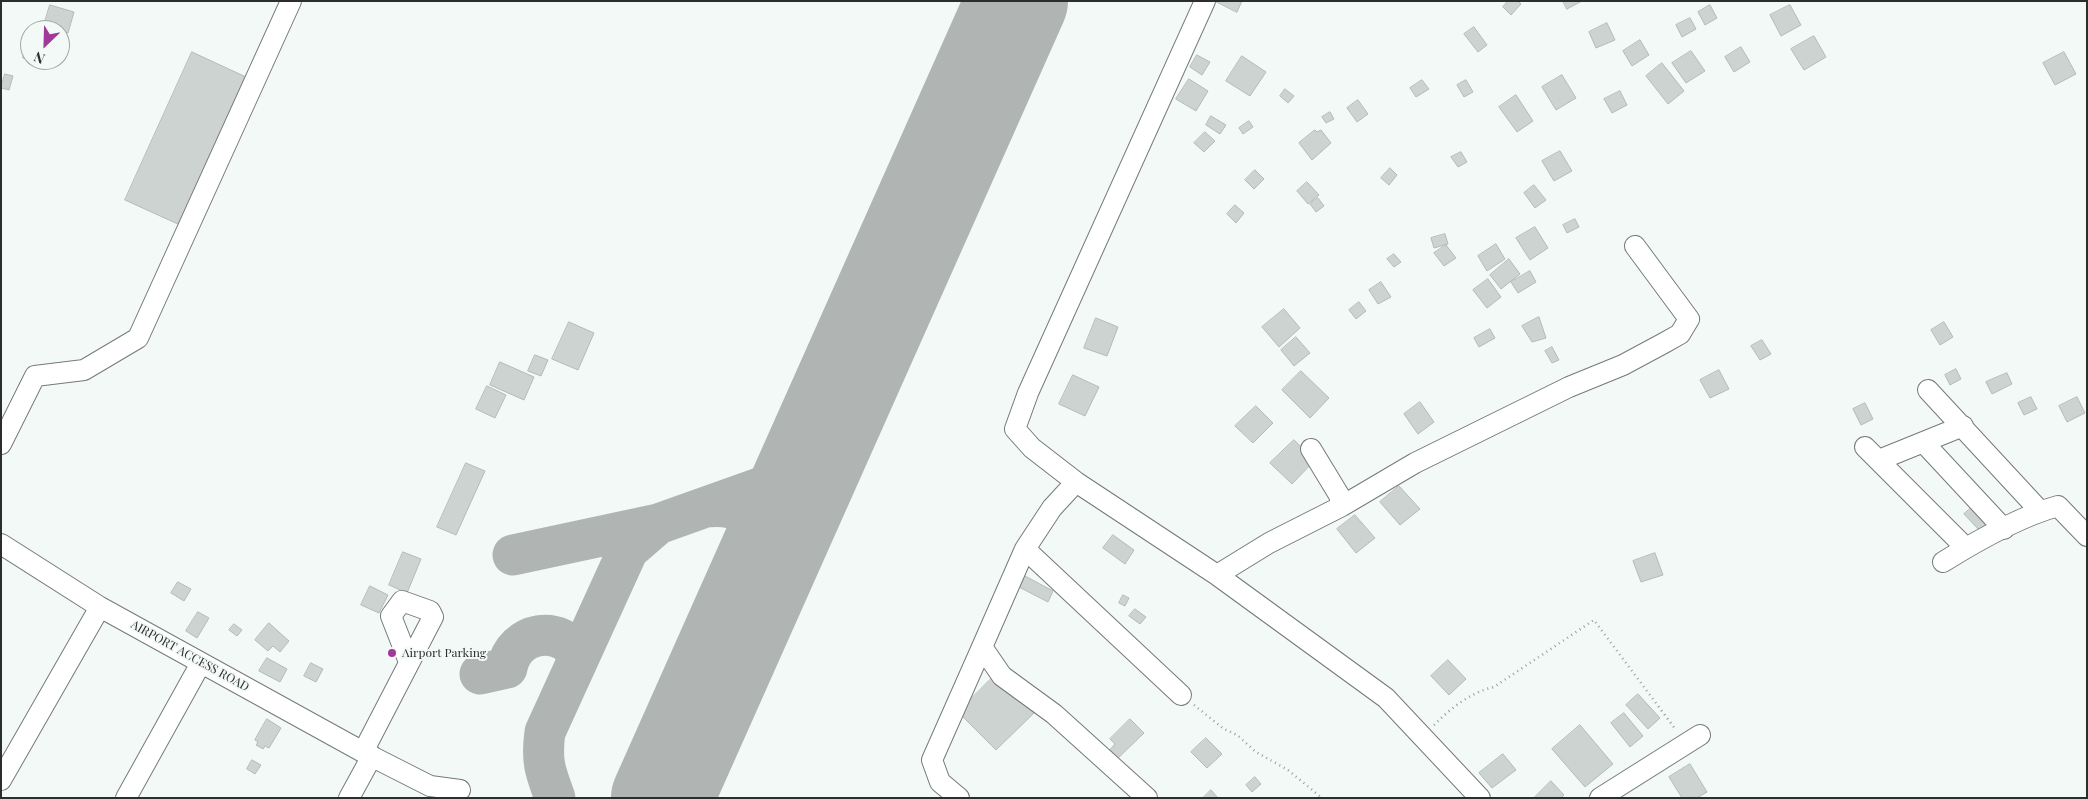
<!DOCTYPE html>
<style>
body{margin:0}
#map{position:relative;width:2088px;height:799px;overflow:hidden;background:#f3f9f7;font-family:"Playfair Display",serif}
canvas{display:block}
.frame{position:absolute;inset:0;border:2px solid #2b2e2d;pointer-events:none}
.north{position:absolute;left:20px;top:20px;width:50px;height:50px;box-sizing:border-box;background:#f3f9f7;border:1px solid #a3a8a6;border-radius:50%;rotate:204deg;font-size:14px;font-weight:700;line-height:20px;text-align:center;color:#2b2e2d}
.north::after{content:'';display:block;margin:auto;width:18px;height:22px;background:#a2389a;clip-path:polygon(50% 0,100% 100%,50% 72%,0 100%)}
</style>
<div id="map">
<canvas width="2088" height="799"></canvas>
<div class="frame"></div>
<div class="north">N</div>
</div>
<script>
const ctx = document.querySelector('canvas').getContext('2d');
ctx.lineJoin = 'round';
function strokePath(path, color, width, dash) {
  ctx.strokeStyle = color;
  ctx.lineWidth = width;
  ctx.lineCap = dash ? 'butt' : 'round';
  ctx.setLineDash(dash || []);
  ctx.stroke(path);
}
function paint(path, color) {
  ctx.fillStyle = color;
  ctx.fill(path, 'evenodd');
}
function write(font, color, halo, rows, align = 'center') {
  ctx.font = font + ' "Playfair Display",serif';
  ctx.lineWidth = 4;
  ctx.setLineDash([]);
  ctx.textBaseline = 'middle';
  ctx.strokeStyle = halo;
  ctx.fillStyle = color;
  for (const [text, x, y, turn = 0] of rows) {
    ctx.save();
    ctx.translate(x, y);
    ctx.rotate((+turn || 0) * Math.PI / 180);
    ctx.textAlign = isNaN(turn) ? turn : align;
    if (halo) ctx.strokeText(text, 0, 0);
    ctx.fillText(text, 0, 0);
    ctx.restore();
  }
}
strokePath(new Path2D(`
 M 708,507 C 716,506 723,506 731,508 C 747,513 768,530 767,548 C 766,563 755,585 750,600
 M 513,555 L 658,524 L 807,471
 M 480,674 L 507,668 C 514,631 561,623 579,656
 M 555,798 C 545,771 541,761 545,732 L 628,550 L 658,524`), '#b0b5b4', 41);
strokePath(new Path2D(`
 M 662,798 L 1017,1`), '#b0b5b4', 102);
const building = new Path2D(`
 M 1215,1 L 1242,1 L 1237,12 Z
 M 1508,1 L 1518,1 L 1521,4 L 1511,15 L 1503,7 Z
 M 1563,1 L 1582,1 L 1567,9 Z
 M 50,5 L 74,12 L 68,33 L 44,25 Z
 M 1710,5 L 1717,18 L 1705,25 L 1698,12 Z
 M 1790,5 L 1801,25 L 1781,36 L 1770,15 Z
 M 1690,18 L 1696,29 L 1682,37 L 1676,25 Z
 M 1607,23 L 1615,40 L 1596,48 L 1589,32 Z
 M 1474,27 L 1487,45 L 1478,52 L 1464,34 Z
 M 1814,36 L 1826,57 L 1804,70 L 1791,49 Z
 M 1640,40 L 1649,55 L 1632,66 L 1623,51 Z
 M 28,42 L 30,43 L 30,60 L 48,60 L 44,69 L 28,63 L 29,60 L 23,58 Z
 M 1741,47 L 1750,62 L 1734,72 L 1725,57 Z
 M 1691,51 L 1705,71 L 1686,83 L 1672,63 Z
 M 192,52 L 246,77 L 180,225 L 125,200 Z
 M 2064,52 L 2076,74 L 2055,85 L 2043,63 Z
 M 1197,55 L 1210,62 L 1202,75 L 1190,67 Z
 M 1242,56 L 1266,72 L 1250,96 L 1226,81 Z
 M 1662,63 L 1684,91 L 1668,104 L 1646,76 Z
 M 5,74 L 13,76 L 9,90 L 1,88 Z
 M 1562,75 L 1576,98 L 1556,110 L 1542,87 Z
 M 1189,79 L 1208,91 L 1196,111 L 1176,99 Z
 M 1422,80 L 1429,89 L 1416,97 L 1410,88 Z
 M 1466,80 L 1473,92 L 1464,97 L 1457,85 Z
 M 1285,89 L 1294,96 L 1288,103 L 1280,96 Z
 M 1620,91 L 1627,105 L 1612,113 L 1604,99 Z
 M 1516,95 L 1533,121 L 1517,132 L 1499,107 Z
 M 1358,100 L 1368,114 L 1357,122 L 1347,108 Z
 M 1330,112 L 1334,119 L 1326,123 L 1322,117 Z
 M 1211,116 L 1226,125 L 1220,134 L 1206,125 Z
 M 1249,121 L 1253,127 L 1243,134 L 1239,128 Z
 M 1315,130 L 1317,132 L 1321,130 L 1331,143 L 1312,160 L 1299,143 Z
 M 1205,132 L 1215,141 L 1204,152 L 1194,143 Z
 M 1560,151 L 1572,171 L 1554,181 L 1542,161 Z
 M 1461,152 L 1467,162 L 1458,167 L 1451,157 Z
 M 1390,168 L 1397,175 L 1389,185 L 1381,178 Z
 M 1255,170 L 1264,179 L 1254,189 L 1245,180 Z
 M 1307,182 L 1319,195 L 1308,204 L 1297,191 Z
 M 1534,185 L 1546,200 L 1535,208 L 1524,193 Z
 M 1318,198 L 1324,206 L 1316,212 L 1310,204 Z
 M 1235,205 L 1244,213 L 1236,223 L 1227,214 Z
 M 1575,219 L 1579,227 L 1567,233 L 1563,225 Z
 M 1535,227 L 1548,248 L 1530,260 L 1516,238 Z
 M 1445,234 L 1448,244 L 1434,248 L 1431,238 Z
 M 1496,244 L 1505,259 L 1487,271 L 1478,256 Z
 M 1446,245 L 1456,258 L 1444,266 L 1434,253 Z
 M 1394,254 L 1401,262 L 1394,267 L 1387,259 Z
 M 1509,259 L 1520,274 L 1501,289 L 1490,275 Z
 M 1530,271 L 1536,282 L 1518,293 L 1511,282 Z
 M 1488,279 L 1501,297 L 1487,308 L 1473,290 Z
 M 1381,282 L 1391,297 L 1378,304 L 1369,290 Z
 M 1359,302 L 1366,311 L 1356,319 L 1349,310 Z
 M 1284,309 L 1300,328 L 1279,347 L 1262,327 Z
 M 1539,317 L 1546,338 L 1532,342 L 1522,326 Z
 M 1096,318 L 1118,327 L 1107,356 L 1084,348 Z
 M 569,322 L 594,333 L 578,370 L 552,359 Z
 M 1944,322 L 1953,337 L 1940,345 L 1931,330 Z
 M 1490,329 L 1495,338 L 1479,347 L 1474,338 Z
 M 1296,337 L 1310,353 L 1294,366 L 1281,350 Z
 M 1762,340 L 1771,354 L 1760,360 L 1751,346 Z
 M 1552,347 L 1559,360 L 1552,363 L 1545,351 Z
 M 535,355 L 548,360 L 541,376 L 528,371 Z
 M 500,362 L 534,377 L 524,400 L 490,385 Z
 M 1956,369 L 1961,379 L 1950,385 L 1945,375 Z
 M 1719,370 L 1729,389 L 1710,398 L 1700,380 Z
 M 1301,371 L 1329,398 L 1310,418 L 1282,390 Z
 M 2007,373 L 2012,384 L 1992,394 L 1986,382 Z
 M 1073,375 L 1099,387 L 1085,416 L 1059,404 Z
 M 487,386 L 506,395 L 495,418 L 476,409 Z
 M 2031,397 L 2037,409 L 2024,415 L 2018,403 Z
 M 2077,397 L 2085,413 L 2067,422 L 2059,406 Z
 M 1420,402 L 1434,422 L 1418,434 L 1404,414 Z
 M 1865,403 L 1873,419 L 1861,425 L 1853,409 Z
 M 1256,406 L 1273,423 L 1253,443 L 1235,426 Z
 M 1294,440 L 1315,460 L 1292,484 L 1270,463 Z
 M 466,463 L 485,471 L 456,535 L 437,527 Z
 M 1399,486 L 1420,509 L 1400,525 L 1380,502 Z
 M 1976,504 L 1991,520 L 1979,530 L 1964,514 Z
 M 1355,515 L 1375,538 L 1356,553 L 1337,529 Z
 M 1113,535 L 1134,550 L 1125,564 L 1103,548 Z
 M 403,552 L 421,559 L 407,593 L 389,585 Z
 M 1655,553 L 1663,575 L 1641,582 L 1633,561 Z
 M 1025,576 L 1053,591 L 1048,602 L 1019,587 Z
 M 178,582 L 191,589 L 184,601 L 171,593 Z
 M 370,586 L 388,595 L 379,613 L 361,605 Z
 M 1123,595 L 1129,598 L 1125,606 L 1119,603 Z
 M 1135,609 L 1146,617 L 1140,624 L 1129,616 Z
 M 198,612 L 209,618 L 197,638 L 186,631 Z
 M 269,623 L 289,641 L 280,652 L 273,646 L 268,651 L 255,640 Z
 M 234,624 L 242,630 L 237,636 L 229,630 Z
 M 267,658 L 287,669 L 280,682 L 259,671 Z
 M 1448,660 L 1466,679 L 1449,695 L 1431,676 Z
 M 311,663 L 323,669 L 316,682 L 304,676 Z
 M 996,674 L 1034,713 L 996,750 L 958,712 Z
 M 1638,694 L 1660,718 L 1648,729 L 1626,705 Z
 M 1624,713 L 1643,736 L 1630,747 L 1611,723 Z
 M 267,719 L 281,728 L 269,748 L 265,746 L 263,749 L 256,745 L 258,742 L 255,740 Z
 M 1130,719 L 1144,733 L 1115,761 L 1107,753 L 1115,744 L 1110,739 Z
 M 1580,725 L 1613,764 L 1585,787 L 1552,749 Z
 M 1206,738 L 1222,754 L 1207,768 L 1191,752 Z
 M 1503,754 L 1516,770 L 1492,788 L 1479,773 Z
 M 252,760 L 261,765 L 255,774 L 247,769 Z
 M 1690,764 L 1707,792 L 1697,798 L 1682,798 L 1669,777 Z
 M 1255,777 L 1261,784 L 1252,792 L 1246,785 Z
 M 1551,781 L 1564,795 L 1561,798 L 1534,798 Z
 M 1211,790 L 1218,798 L 1203,798 Z`);
paint(building, '#cdd3d1');
strokePath(building, '#b4bab8', 1);
const minor = new Path2D(`
 M 1205,1 L 1028,393 L 1015,429 L 1032,448 L 1076,482 L 1217,575 L 1386,698 L 1480,798
 M 1928,390 L 2040,511
 M 1924,443 L 2004,529
 M 1,444 L 35,376 L 84,370 L 138,338 L 291,1
 M 1865,447 L 1966,548
 M 1879,460 L 1963,426
 M 1076,482 L 1052,508 L 1025,549 L 1181,695
 M 1342,506 L 1415,463 L 1569,387 L 1623,365 L 1664,343 L 1680,334 L 1689,319 L 1635,246
 M 1,544 L 100,607 L 363,752 L 430,786 L 460,790
 M 1025,549 L 982,647 L 1002,676 L 1054,714 L 1147,798
 M 1943,562 C 1975,542 2022,516 2058,506 L 2087,536
 M 1217,575 L 1269,543 L 1342,506 L 1339,495 L 1311,449
 M 363,752 L 433,617 L 430,611 L 402,601 L 391,616 L 409,662
 M 1,780 L 100,607
 M 126,798 L 201,663
 M 349,798 L 372,756
 M 959,798 L 940,782 L 932,760 L 982,647
 M 1600,798 L 1700,735`);
strokePath(minor, '#757a79', 22);
strokePath(new Path2D(`
 M 1194,705 L 1224,729 L 1237,735 L 1256,752 L 1288,770 L 1322,798
 M 1434,725 C 1451,708 1471,692 1494,687 L 1594,620 L 1676,730`), '#999e9c', 2.5, [1, 4]);
strokePath(minor, '#fff', 20);
for (const [x, y, r, color] of [
 [392,653,5,"#a2389a"]
]) {
  const dot = new Path2D();
  dot.arc(x, y, r, 0, 2 * Math.PI);
  ctx.fillStyle = color;
  ctx.fill(dot);
  strokePath(dot, '#f3f9f7', 2);
}
write('12px', '#2b2e2d', '#f3f9f7', [
 ["Airport Parking",402,653]
], 'left');
write('12px', '#2b2e2d', '#f3f9f7', [
 ["AIRPORT ACCESS ROAD",190,656,29]
]);
</script>
